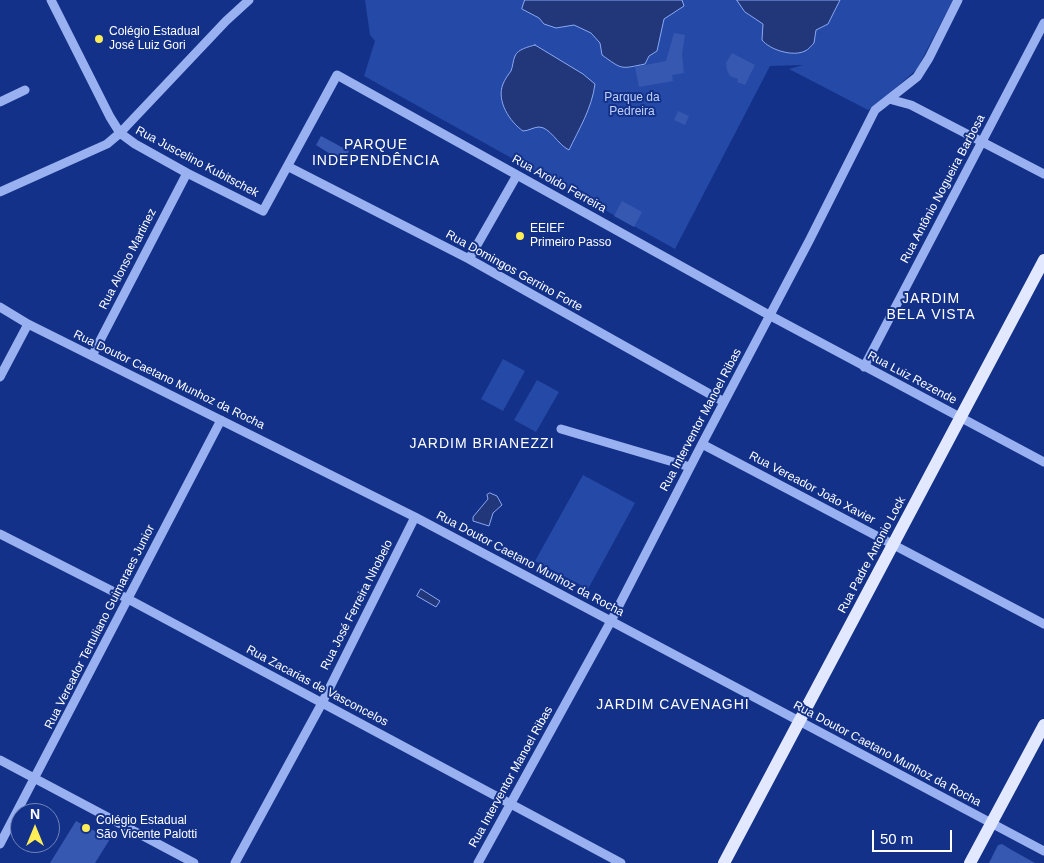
<!DOCTYPE html>
<meta charset="utf-8">
<style>
body{margin:0}
#map{position:relative;width:1044px;height:863px;overflow:hidden;background:#133188;font-family:Helvetica,sans-serif}
canvas{display:block}
.north{position:absolute;left:10px;top:803px;width:50px;height:50px;box-sizing:border-box;background:#133188;border:1px solid #7183b8;border-radius:50%;rotate:0deg;font-size:14px;font-weight:700;line-height:20px;text-align:center;color:#fff}
.north::after{content:'';display:block;margin:auto;width:18px;height:22px;background:#ffed58;clip-path:polygon(50% 0,100% 100%,50% 72%,0 100%)}
.scale{position:absolute;left:872px;top:830px;width:80px;height:22px;box-sizing:border-box;border:2px solid #fff;border-top:0;padding-left:6px;font-size:15px;line-height:18px;white-space:nowrap;color:#fff;-webkit-text-stroke:4px #133188;paint-order:stroke}
</style>
<div id="map">
<canvas width="1044" height="863"></canvas>
<div class="north">N</div>
<div class="scale">50 m</div>
</div>
<script>
const ctx = document.querySelector('canvas').getContext('2d');
ctx.lineJoin = 'round';
function paint(path, color) {
  ctx.fillStyle = color;
  ctx.fill(path, 'evenodd');
}
function strokePath(path, color, width, dash) {
  ctx.strokeStyle = color;
  ctx.lineWidth = width;
  ctx.lineCap = dash ? 'butt' : 'round';
  ctx.setLineDash(dash || []);
  ctx.stroke(path);
}
function write(font, color, halo, rows, align = 'center') {
  ctx.font = font + ' Helvetica,sans-serif';
  ctx.lineWidth = 4;
  ctx.setLineDash([]);
  ctx.textBaseline = 'middle';
  ctx.strokeStyle = halo;
  ctx.fillStyle = color;
  for (const [text, x, y, turn = 0] of rows) {
    ctx.save();
    ctx.translate(x, y);
    ctx.rotate((+turn || 0) * Math.PI / 180);
    ctx.textAlign = isNaN(turn) ? turn : align;
    if (halo) ctx.strokeText(text, 0, 0);
    ctx.fillText(text, 0, 0);
    ctx.restore();
  }
}
paint(new Path2D(`
 M 365,0 L 953,0 L 917,69 L 889,94 L 868,110 L 789,69 L 803,65 L 770,66 L 675,249 L 364,76 L 375,41 L 370,35 Z
 M 503,359 L 525,371 L 503,411 L 481,399 Z
 M 537,380 L 559,392 L 536,432 L 514,420 Z
 M 583,475 L 635,503 L 588,589 L 535,561 Z`), '#2549a7');
const water = new Path2D(`
 M 525,0 L 682,0 L 684,6 L 664,19 L 657,51 L 649,56 L 645,64 C 620,69 623,70 602,55 L 600,43 L 591,33 L 574,25 L 556,28 L 544,24 L 539,18 L 522,9 Z
 M 737,0 L 840,0 L 828,24 L 816,30 L 814,43 C 811,46 808,50 805,51 C 793,57 770,50 762,40 L 763,24 L 745,12 Z
 M 535,45 L 583,74 L 595,84 C 592,108 579,129 569,150 C 558,145 550,127 539,127 C 534,127 528,131 523,131 C 510,122 496,101 503,84 C 505,79 508,75 511,71 C 513,66 513,60 515,56 C 518,49 528,47 535,45 Z
 M 490,493 L 497,496 L 502,505 L 493,513 L 489,526 L 473,521 L 473,517 L 488,499 L 487,495 Z
 M 421,589 L 440,601 L 436,607 L 417,596 Z`);
paint(water, '#213779');
strokePath(water, '#8ba8f3', 1);
paint(new Path2D(`
 M 674,33 L 685,35 L 682,54 L 684,73 L 672,75 L 673,81 L 639,87 L 635,67 L 666,61 Z
 M 732,53 L 755,65 L 745,85 L 737,82 L 738,79 L 730,76 L 727,70 L 726,63 Z
 M 678,111 L 689,116 L 685,125 L 674,120 Z
 M 321,136 L 349,151 L 343,162 L 316,145 Z
 M 622,201 L 642,212 L 634,227 L 614,216 Z
 M 76,821 L 110,839 L 95,863 L 50,863 Z
 M 1002,844 L 1010,849 L 1035,863 L 989,863 L 998,845 Z`), '#3758b1');
strokePath(new Path2D(`
 M 51,0 L 110,117 L 120,133 L 135,144 L 187,173 L 263,211 L 337,75 L 769,315 L 1044,462
 M 889,99 L 911,105 L 1044,174
 M 0,102 L 25,90
 M 289,167 L 469,259 L 724,402
 M 0,192 L 107,144 L 120,133 L 226,21 L 249,0
 M 469,259 L 517,175
 M 0,307 L 28,324 L 415,517 L 1044,851
 M 92,356 L 187,173
 M 864,367 L 1044,23
 M 0,377 L 28,324
 M 561,429 L 690,467
 M 702,444 L 1044,624
 M 0,534 L 128,599 L 621,863
 M 0,760 L 194,863
 M 0,844 L 221,420
 M 235,863 L 322,703 L 415,517
 M 478,863 L 611,621 L 702,444 L 809,241 L 875,110 L 917,77 L 929,58 L 958,0`), '#99b1f0', 9);
strokePath(new Path2D(`
 M 724,863 L 1044,260
 M 970,863 L 1044,725`), '#e2e8ff', 12);
for (const [x, y, r, color] of [
 [99,39,5,"#ffed58"],
 [520,236,5,"#ffed58"],
 [86,828,5,"#ffed58"]
]) {
  const dot = new Path2D();
  dot.arc(x, y, r, 0, 2 * Math.PI);
  ctx.fillStyle = color;
  ctx.fill(dot);
  strokePath(dot, '#133188', 2);
}
write('12px', '#fff', '#133188', [
 ["Colégio Estadual",109,32],
 ["José Luiz Gori",109,46],
 ["EEIEF",530,229],
 ["Primeiro Passo",530,243],
 ["Colégio Estadual",96,821],
 ["São Vicente Palotti",96,835]
], 'left');
write('12px', '#bfd0fb', '#133188', [
 ["Parque da",632,98],
 ["Pedreira",632,112]
]);
write('12px', '#fff', '#133188', [
 ["Rua Juscelino Kubitschek",197,162,28],
 ["Rua Aroldo Ferreira",559,184,29],
 ["Rua Antônio Nogueira Barbosa",943,189,-62],
 ["Rua Alonso Martinez",128,259,-63],
 ["Rua Domingos Gerrino Forte",514,271,29],
 ["Rua Luiz Rezende",912,378,28],
 ["Rua Doutor Caetano Munhoz da Rocha",169,380,26],
 ["Rua Interventor Manoel Ribas",701,420,-62],
 ["Rua Vereador João Xavier",812,488,28],
 ["Rua Padre Antonio Lock",872,555,-62],
 ["Rua Doutor Caetano Munhoz da Rocha",530,564,28],
 ["Rua José Ferreira Nhobelo",357,605,-63],
 ["Rua Vereador Tertuliano Guimaraes Junior",100,627,-63],
 ["Rua Zacarias de Vasconcelos",317,686,28],
 ["Rua Doutor Caetano Munhoz da Rocha",887,754,28],
 ["Rua Interventor Manoel Ribas",511,777,-61]
]);
ctx.letterSpacing = '1px';
write('14px', '#fff', '#133188', [
 ["PARQUE",376,145],
 ["INDEPENDÊNCIA",376,161],
 ["JARDIM",931,299],
 ["BELA VISTA",931,315],
 ["JARDIM BRIANEZZI",482,444],
 ["JARDIM CAVENAGHI",673,705]
]);
ctx.letterSpacing = '0px';
</script>
